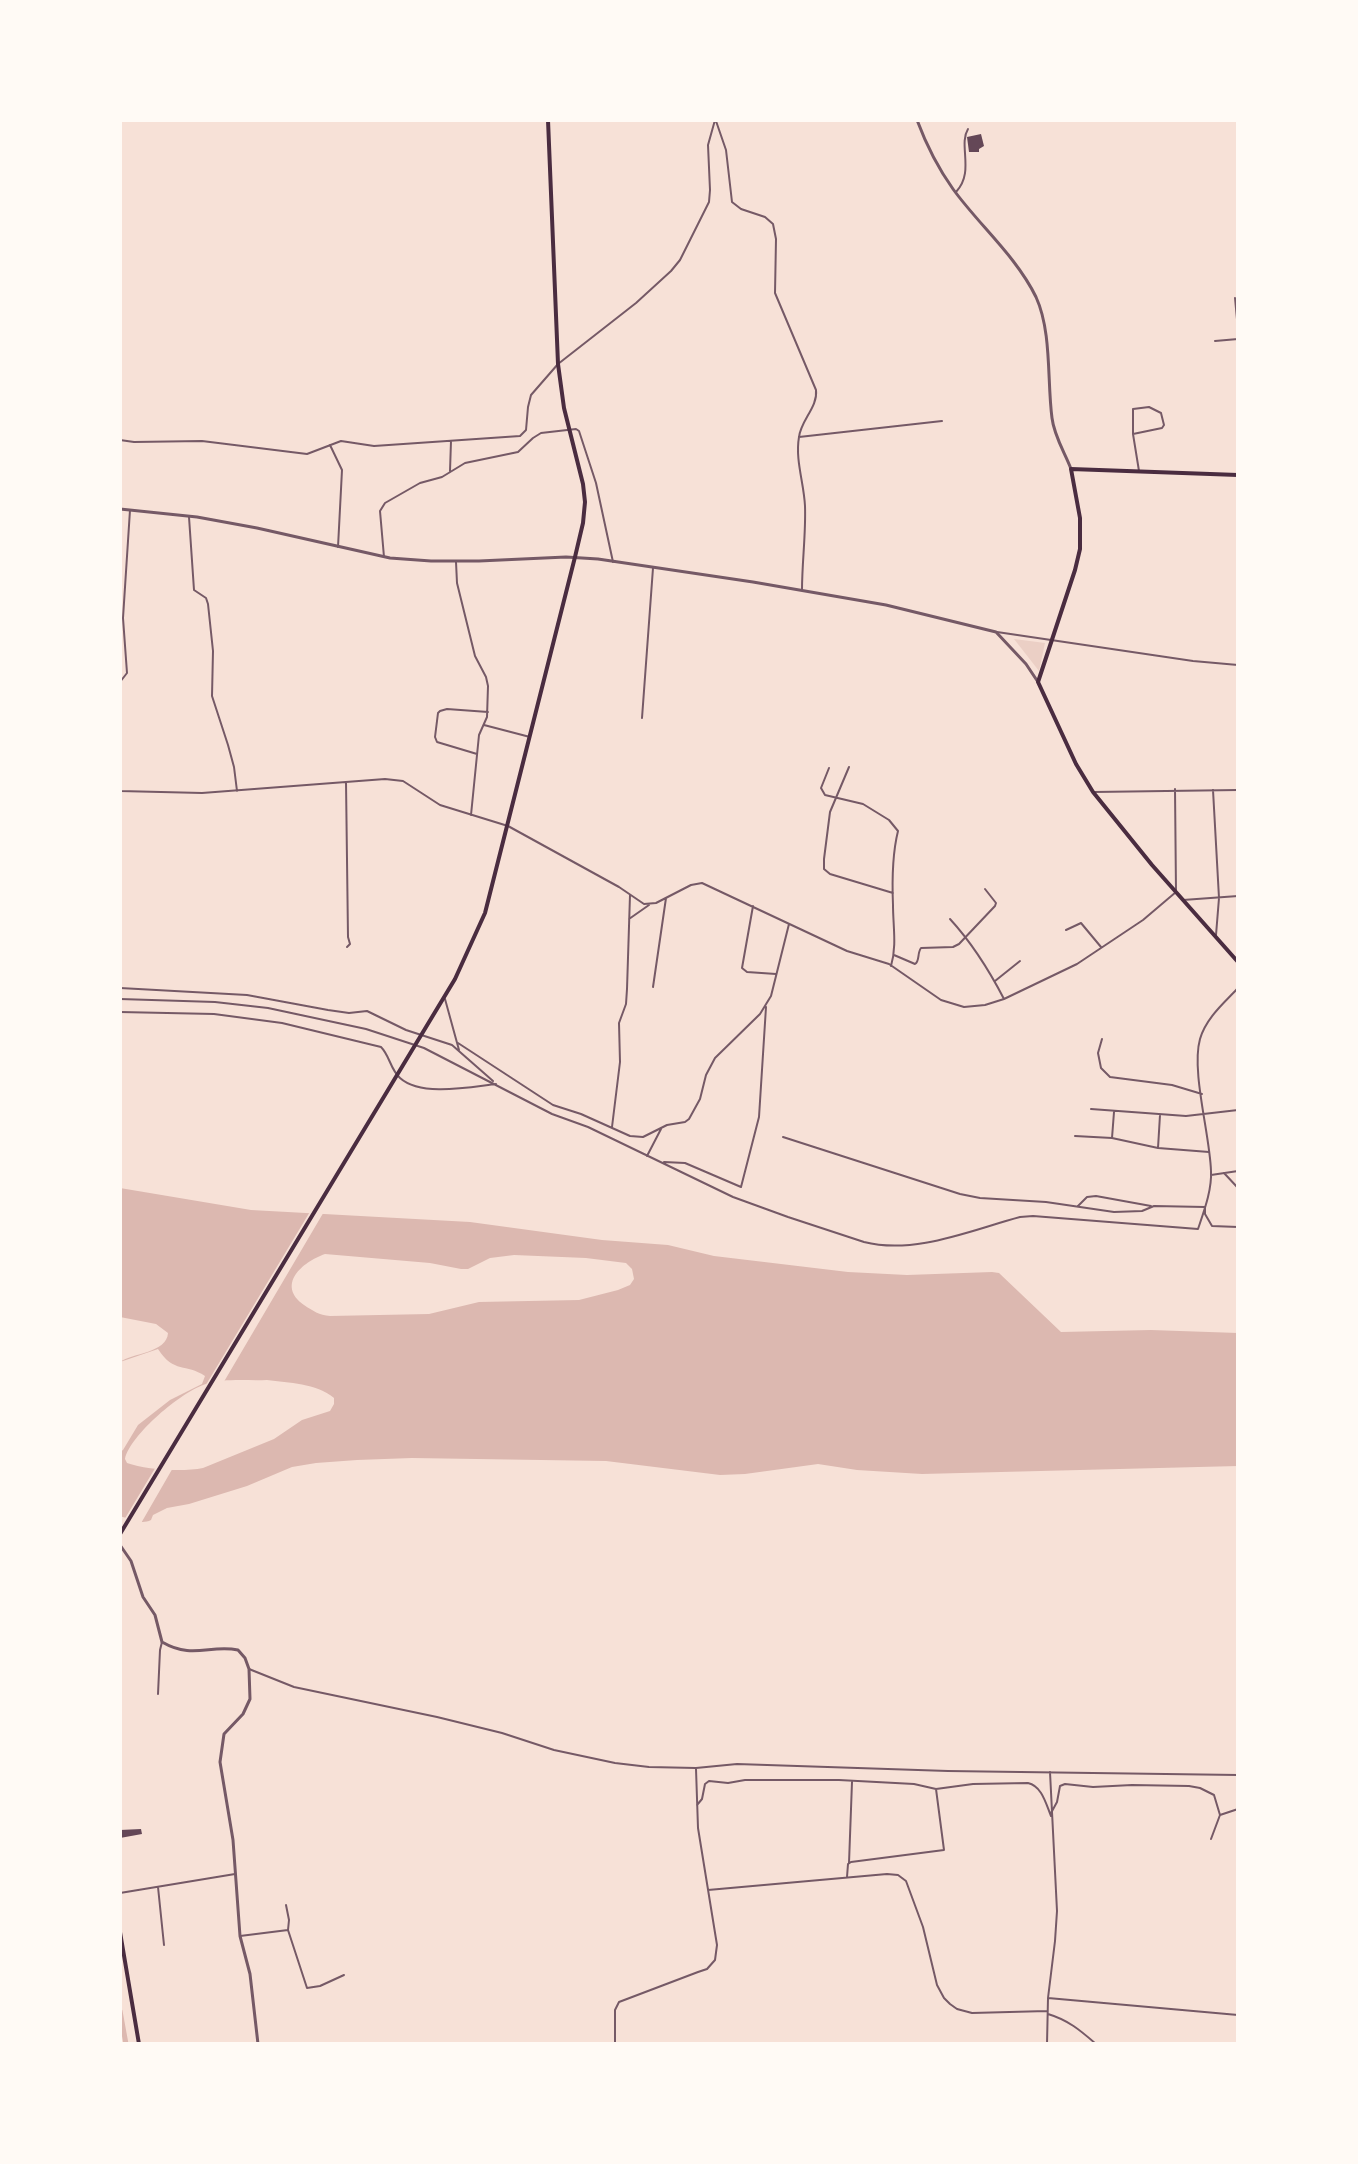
<!DOCTYPE html>
<style>
body{margin:0}
#map{position:relative;width:1358px;height:2164px;overflow:hidden;background:#f7e1d7;font-family:Inter,sans-serif}
canvas{display:block}
.frame{position:absolute;inset:0;border:122px solid #fffaf5;pointer-events:none}
</style>
<div id="map">
<canvas width="1358" height="2164"></canvas>
<div class="frame"></div>
</div>
<script>
const ctx = document.querySelector('canvas').getContext('2d');
ctx.lineJoin = 'round';
function paint(path, color) {
  ctx.fillStyle = color;
  ctx.fill(path, 'evenodd');
}
function strokePath(path, color, width, dash) {
  ctx.strokeStyle = color;
  ctx.lineWidth = width;
  ctx.lineCap = dash ? 'butt' : 'round';
  ctx.setLineDash(dash || []);
  ctx.stroke(path);
}
paint(new Path2D(`
 M 1014,639 L 1045,643 L 1039,671 Z`), '#ebcfc5');
paint(new Path2D(`
 M 120,1188 L 251,1210 L 470,1222 L 602,1240 L 668,1245 L 714,1256 L 848,1272 L 907,1275 L 992,1272 L 999,1273 L 1061,1332 L 1151,1330 L 1238,1333 L 1238,1466 L 922,1474 L 857,1470 L 818,1464 L 745,1474 L 720,1475 L 606,1461 L 412,1458 L 357,1460 L 316,1463 L 292,1467 L 247,1486 L 189,1504 L 167,1508 L 153,1515 L 151,1520 C 141,1525 130,1519 120,1516 L 120,1452 L 123,1450 L 138,1425 L 170,1400 L 202,1384 L 205,1376 C 186,1363 174,1374 158,1349 L 120,1362 C 132,1353 167,1353 168,1333 L 156,1324 L 120,1317 ZM 325,1254 L 430,1263 L 461,1269 L 468,1269 L 490,1258 L 514,1255 L 586,1258 L 626,1263 L 632,1269 L 634,1279 L 630,1285 L 618,1290 L 579,1300 L 479,1302 L 429,1314 L 330,1316 C 319,1315 313,1311 304,1305 C 276,1285 302,1262 325,1254 ZM 267,1380 C 289,1383 316,1383 334,1398 L 334,1404 L 330,1411 L 302,1420 L 274,1439 L 203,1468 C 183,1472 146,1470 127,1463 L 125,1459 C 130,1435 182,1391 206,1384 C 224,1378 248,1381 267,1380 Z`), '#dcb8b0');
paint(new Path2D(`
 M 311,1210 L 325,1210 L 222,1385 L 204,1388 Z
 M 157,1465 L 174,1466 L 140,1525 L 124,1520 Z`), '#f7e1d7');
strokePath(new Path2D(`
 M 120,2011 L 126,2044`), '#dcb8b0', 5);
paint(new Path2D(`
 M 981,134 L 984,146 L 979,149 L 979,152 L 969,152 L 967,137 Z
 M 141,1829 L 142,1834 L 120,1838 L 120,1830 Z`), '#644757');
strokePath(new Path2D(`
 M 716,121 L 726,150 L 732,202 L 741,209 L 765,217 L 773,224 L 776,239 L 775,293 L 816,390 C 818,407 801,420 799,437 C 795,460 804,483 805,506 C 806,534 802,562 802,590
 M 956,192 C 975,172 958,145 968,129
 M 1235,298 L 1238,330
 M 1215,341 L 1238,339
 M 1133,434 L 1162,428 L 1164,425 L 1161,413 L 1149,407 L 1133,409 L 1133,434 L 1139,471
 M 799,437 L 942,421
 M 120,440 L 134,442 L 202,441 L 307,454 L 341,441 L 374,446 L 520,436 L 526,430 L 528,407 L 531,395 L 558,364 L 636,303 L 671,271 L 680,260 L 709,202 L 710,190 L 708,145 L 715,120
 M 330,445 L 342,470 L 338,547
 M 450,471 L 451,441
 M 189,517 L 194,590 L 206,598 L 208,604 L 213,651 L 212,696 L 228,745 L 234,767 L 237,791
 M 384,557 L 380,511 L 385,503 L 420,483 L 442,477 L 465,463 L 518,452 L 533,438 L 541,433 L 576,429 L 579,431 L 596,483 L 613,562
 M 456,562 L 457,583 L 475,656 L 486,677 L 488,686 L 487,717 L 479,735 L 471,815
 M 997,632 L 1193,661 L 1238,665
 M 120,682 L 127,673 L 123,618 L 130,510
 M 642,718 L 653,568
 M 484,725 L 530,737
 M 477,754 L 437,742 L 435,737 L 438,713 L 440,711 L 447,709 L 488,712
 M 849,767 L 830,812 L 824,859 L 824,869 L 830,874 L 893,893
 M 829,768 L 821,788 L 825,795 L 863,804 L 889,820 L 898,831 C 892,855 892,881 893,905 C 893,926 897,946 891,966
 M 120,778 L 121,790
 M 346,782 L 348,937 L 350,944 L 347,947
 M 1213,790 L 1219,898 L 1216,935
 M 120,791 L 202,793 L 385,779 L 403,781 L 440,805 L 508,826 L 619,887 L 644,904 L 656,903 L 691,885 L 702,883 L 847,951 L 889,964 L 941,1000 L 964,1007 L 985,1005 L 1004,999 L 1077,964 L 1143,920 L 1176,892 L 1175,789
 M 1094,792 L 1238,790
 M 1183,900 L 1238,896
 M 753,906 L 742,968 L 747,972 L 776,974
 M 629,919 L 649,905
 M 950,919 C 972,943 989,970 1004,999
 M 1066,930 L 1081,923 L 1101,947
 M 894,955 L 915,964 C 920,961 917,953 921,948 L 953,947 L 959,944 L 995,906 L 996,903 L 985,889
 M 995,981 L 1020,961
 M 653,987 L 666,898
 M 120,988 L 247,995 L 328,1010 L 349,1013 L 367,1011 L 406,1030 L 452,1045 L 493,1081
 M 120,999 L 215,1002 L 268,1008 L 366,1029 L 424,1048 L 552,1114 L 588,1127 L 733,1197 L 788,1217 L 864,1242 C 915,1255 971,1230 1020,1217 L 1033,1216 L 1198,1229 C 1204,1211 1212,1190 1211,1171 C 1210,1135 1191,1071 1200,1039 C 1206,1018 1224,1003 1238,988
 M 445,999 L 459,1050
 M 120,1012 L 214,1014 L 282,1023 L 381,1047 C 390,1056 390,1069 400,1078 C 421,1097 470,1087 496,1084
 M 1102,1039 L 1098,1053 L 1101,1068 L 1110,1077 L 1172,1085 L 1202,1094
 M 458,1043 L 553,1105 L 581,1114 L 630,1136 L 643,1137 L 667,1125 L 685,1122 L 689,1119 L 700,1099 L 706,1075 L 715,1058 L 760,1014 L 771,996 L 789,924
 M 1091,1109 L 1186,1116 L 1238,1110
 M 612,1127 L 620,1062 L 619,1023 L 626,1004 L 627,989 L 630,895
 M 1075,1136 L 1112,1138 L 1158,1148 L 1209,1152
 M 783,1137 L 960,1194 L 980,1198 L 1046,1202 L 1114,1212 L 1142,1211 L 1154,1206 L 1205,1207 L 1205,1214 L 1212,1226 L 1238,1227
 M 1112,1138 L 1114,1112
 M 1158,1148 L 1160,1115
 M 647,1156 L 661,1129
 M 664,1162 L 685,1163 L 741,1187 L 759,1117 L 766,1007
 M 1224,1173 L 1238,1188
 M 1211,1175 L 1238,1171
 M 1078,1206 L 1087,1197 L 1096,1196 L 1151,1206
 M 1238,1206 L 1238,1228
 M 249,1669 L 294,1687 L 437,1717 L 502,1733 L 554,1750 L 615,1763 L 649,1767 L 696,1768 L 737,1764 L 948,1771 L 1238,1775
 M 158,1694 L 160,1650 L 162,1642
 M 697,1805 L 702,1799 L 705,1784 L 709,1781 L 728,1783 L 745,1780 L 839,1780 L 914,1784 L 936,1789 L 973,1784 L 1028,1783 C 1042,1786 1046,1804 1051,1816
 M 1051,1813 L 1057,1802 L 1060,1786 L 1065,1784 L 1093,1787 L 1132,1785 L 1189,1786 L 1200,1788 L 1214,1795 L 1220,1815
 M 1211,1839 L 1220,1815 L 1238,1809
 M 849,1863 L 852,1782
 M 847,1877 L 848,1864 L 851,1862 L 944,1850 L 936,1789
 M 158,1887 L 164,1945
 M 708,1890 L 887,1874 L 898,1875 L 906,1881 L 923,1927 L 937,1985 L 944,1998 L 950,2004 L 957,2009 L 972,2013 L 1047,2011
 M 120,1893 L 235,1874
 M 286,1905 L 289,1920 L 288,1930
 M 240,1936 L 288,1930 L 307,1988 L 320,1986 L 344,1975
 M 1048,1998 L 1238,2015
 M 1048,2014 C 1068,2020 1080,2030 1096,2044
 M 615,2044 L 615,2010 L 619,2002 L 698,1972 L 707,1969 L 715,1960 L 717,1945 L 698,1828 L 696,1769
 M 1047,2044 L 1048,1998 L 1055,1941 L 1057,1911 L 1050,1772`), '#755966', 2);
strokePath(new Path2D(`
 M 917,120 C 926,144 938,168 953,189 C 979,225 1016,256 1036,297 C 1052,332 1047,381 1052,418 C 1054,436 1065,453 1071,469
 M 120,509 L 197,517 L 257,528 L 390,558 L 431,561 L 479,561 L 566,557 L 598,559 L 753,582 L 886,605 L 996,632 L 1026,664 L 1038,682
 M 120,1545 L 131,1561 L 143,1597 L 155,1615 L 162,1642 C 193,1660 210,1644 238,1650 L 245,1658 L 249,1669 L 250,1699 L 243,1714 L 224,1734 L 220,1762 L 233,1840 L 240,1936 L 250,1974 L 258,2044`), '#755966', 3);
strokePath(new Path2D(`
 M 1238,475 L 1071,469 L 1080,518 L 1080,549 L 1075,570 L 1038,682 L 1076,764 L 1093,792 L 1152,865 L 1238,962`), '#4a2c40', 4);
strokePath(new Path2D(`
 M 120,1534 L 455,979 L 485,913 L 575,557 L 583,523 L 585,502 L 583,484 L 564,408 L 558,364 L 548,120
 M 120,1932 L 139,2044`), '#4a2c40', 4);
</script>
